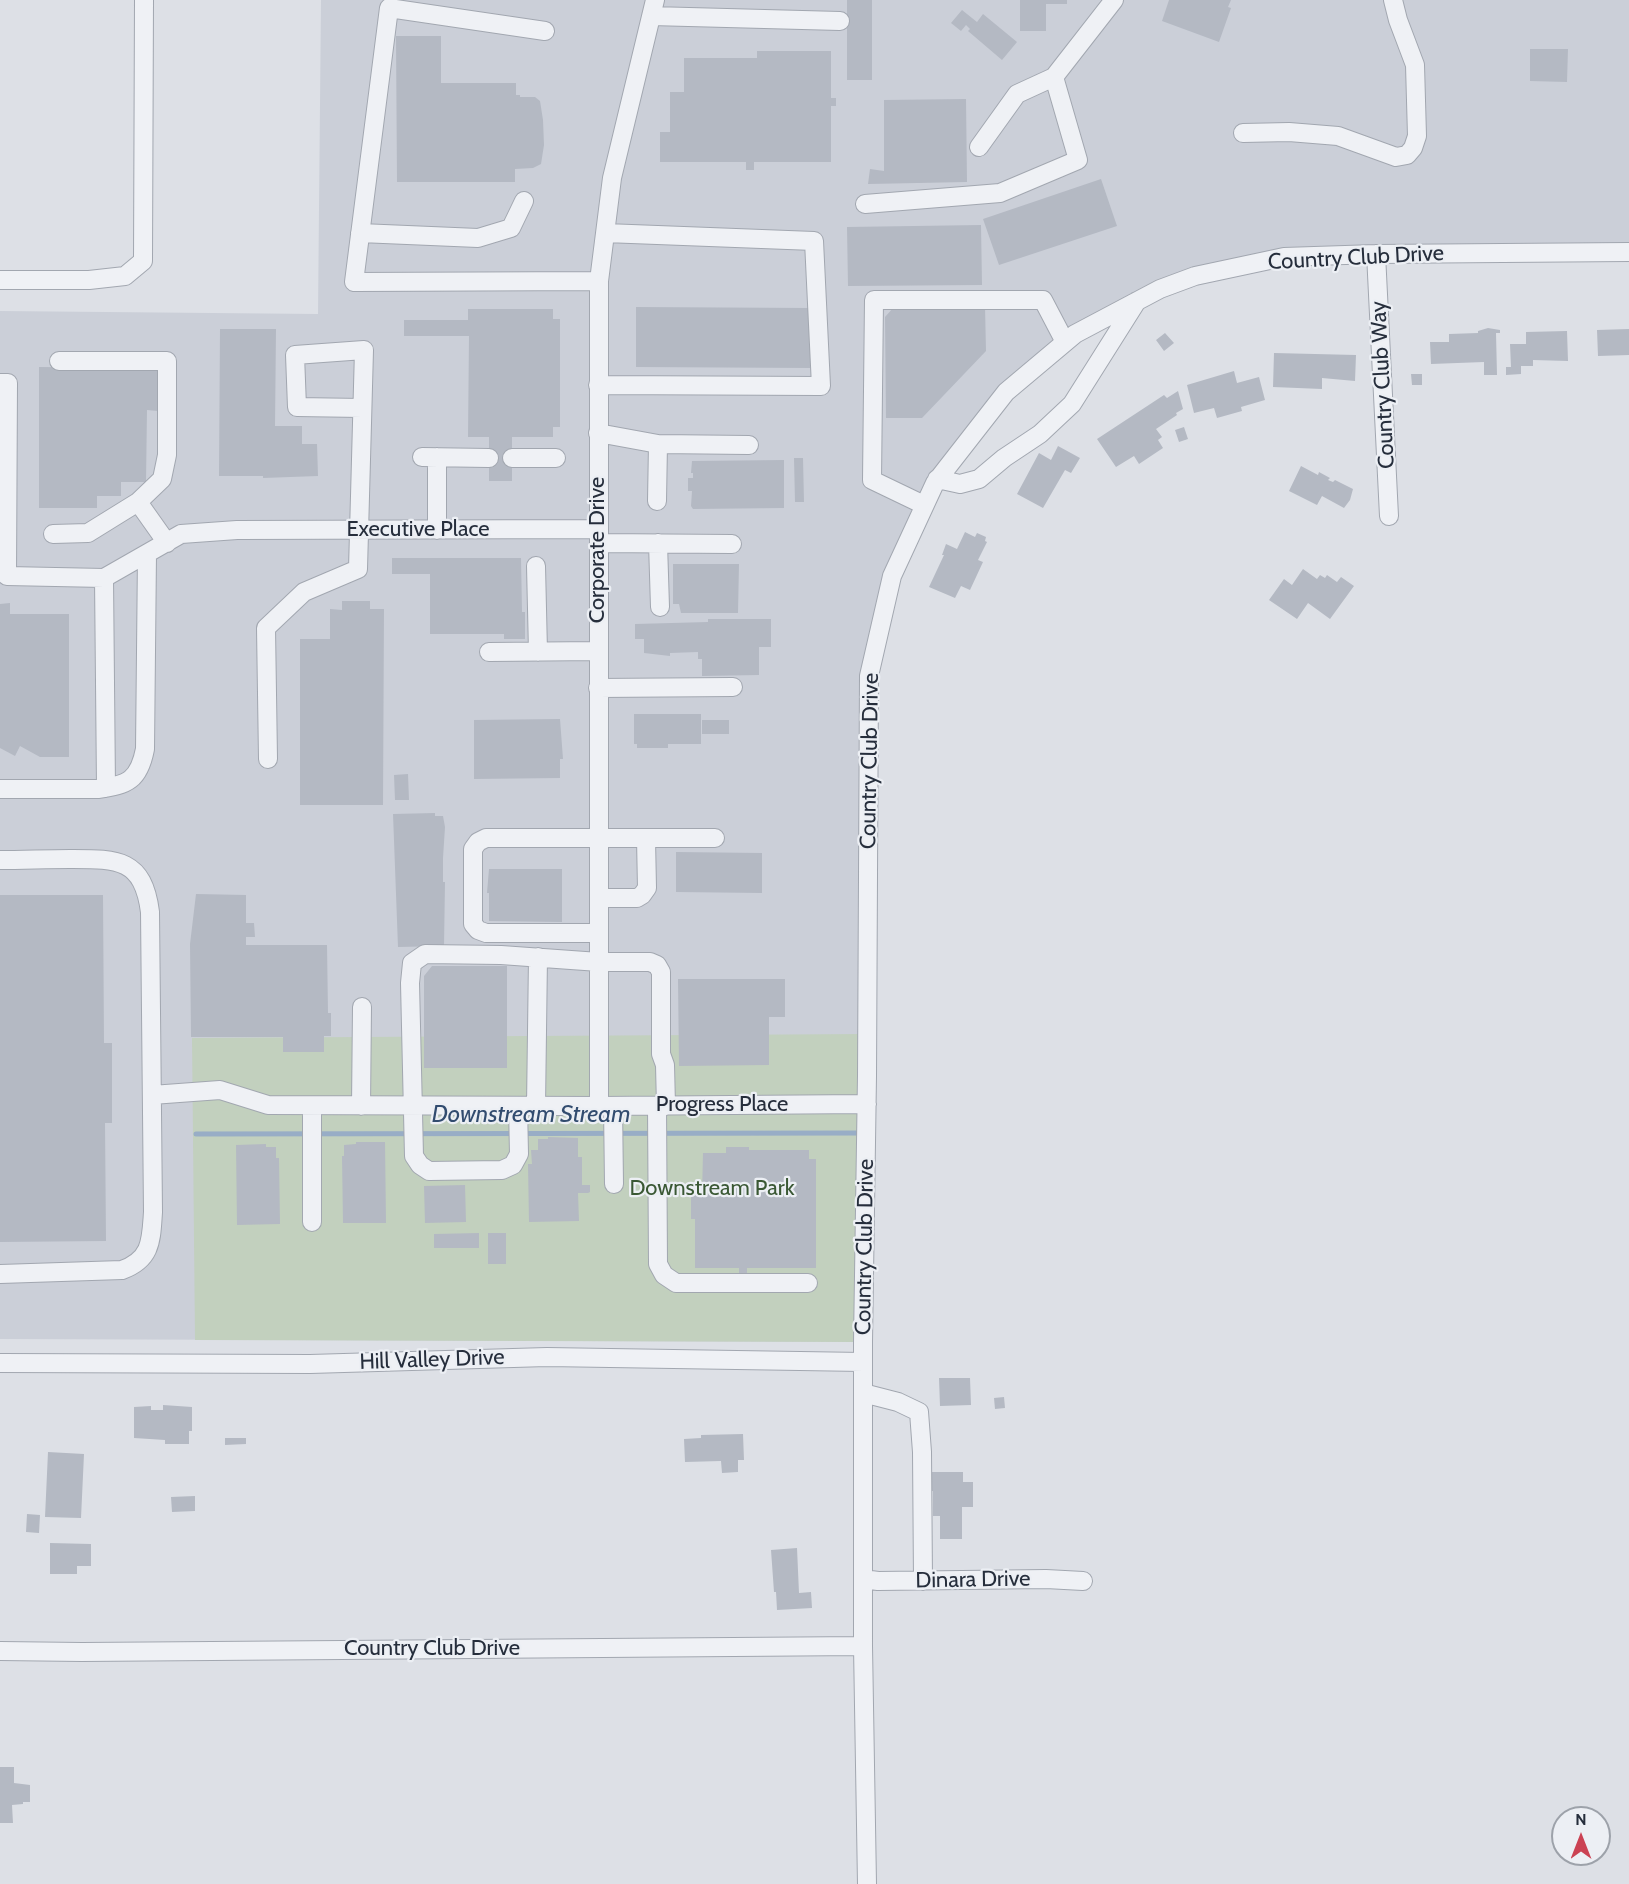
<!DOCTYPE html>
<style>
body{margin:0}
#map{position:relative;width:1629px;height:1884px;overflow:hidden;background:#dde0e6;font-family:Cabin,sans-serif}
canvas{display:block}
.north{position:absolute;left:1551px;top:1806px;width:60px;height:60px;box-sizing:border-box;background:#eceff4;border:2px solid #9da2aa;border-radius:50%;rotate:0deg;font-size:16px;font-weight:700;line-height:24px;text-align:center;color:#262e3c}
.north::after{content:'';display:block;margin:auto;width:21px;height:27px;background:#cb4253;clip-path:polygon(50% 0,100% 100%,50% 72%,0 100%)}
</style>
<div id="map">
<canvas width="1629" height="1884"></canvas>
<div class="north">N</div>
</div>
<script>
const ctx = document.querySelector('canvas').getContext('2d');
ctx.lineJoin = 'round';
function paint(path, color) {
  ctx.fillStyle = color;
  ctx.fill(path, 'evenodd');
}
function strokePath(path, color, width, dash) {
  ctx.strokeStyle = color;
  ctx.lineWidth = width;
  ctx.lineCap = dash ? 'butt' : 'round';
  ctx.setLineDash(dash || []);
  ctx.stroke(path);
}
function write(font, color, halo, rows, align = 'center') {
  ctx.font = font + ' Cabin,sans-serif';
  ctx.lineWidth = 4.5;
  ctx.setLineDash([]);
  ctx.textBaseline = 'middle';
  ctx.strokeStyle = halo;
  ctx.fillStyle = color;
  for (const [text, x, y, turn = 0] of rows) {
    ctx.save();
    ctx.translate(x, y);
    ctx.rotate((+turn || 0) * Math.PI / 180);
    ctx.textAlign = isNaN(turn) ? turn : align;
    if (halo) ctx.strokeText(text, 0, 0);
    ctx.fillText(text, 0, 0);
    ctx.restore();
  }
}
paint(new Path2D(`
 M 321,0 L 1629,0 L 1629,246 L 1325,254 L 1176,283 L 1053,351 L 936,483 L 872,656 L 866,1342 L 0,1339 L 0,311 L 318,314 Z`), '#cbcfd8');
paint(new Path2D(`
 M 867,1034 L 863,1342 L 195,1340 L 192,1038 Z`), '#c2d0be');
strokePath(new Path2D(`
 M 196,1134 L 862,1133`), '#98adc6', 5);
paint(new Path2D(`
 M 847,0 L 872,0 L 872,80 L 847,80 Z
 M 1020,0 L 1067,0 L 1067,4 L 1046,4 L 1046,31 L 1020,31 Z
 M 1169,0 L 1231,0 L 1228,7 L 1231,8 L 1219,42 L 1162,21 Z
 M 962,10 L 977,22 L 983,14 L 1017,42 L 1002,60 L 968,31 L 970,29 L 966,25 L 961,31 L 951,23 Z
 M 396,36 L 441,36 L 441,83 L 516,83 L 516,95 L 520,95 L 520,97 L 535,97 L 540,101 L 543,120 L 544,145 L 541,164 L 533,168 L 515,169 L 515,182 L 397,182 Z
 M 1530,49 L 1568,49 L 1567,82 L 1530,81 Z
 M 757,51 L 831,51 L 831,98 L 836,98 L 836,106 L 831,106 L 831,162 L 754,162 L 754,170 L 746,170 L 746,162 L 660,162 L 660,132 L 670,132 L 670,92 L 684,92 L 684,58 L 757,58 Z
 M 966,99 L 967,182 L 868,184 L 870,169 L 884,171 L 884,100 Z
 M 1101,179 L 1117,226 L 999,265 L 983,219 Z
 M 981,225 L 982,285 L 848,286 L 847,227 Z
 M 985,306 L 986,351 L 922,418 L 886,418 L 885,317 L 894,307 Z
 M 636,307 L 810,308 L 810,368 L 636,367 Z
 M 468,309 L 553,309 L 553,319 L 560,319 L 560,427 L 553,427 L 553,437 L 512,437 L 512,481 L 489,481 L 489,437 L 468,437 L 469,336 L 404,336 L 404,320 L 468,320 Z
 M 1488,328 L 1500,330 L 1500,333 L 1496,333 L 1497,375 L 1484,375 L 1484,362 L 1431,364 L 1430,342 L 1449,342 L 1449,334 L 1478,333 L 1478,331 Z
 M 220,329 L 276,329 L 275,426 L 302,426 L 302,444 L 317,444 L 318,476 L 263,478 L 263,476 L 219,476 Z
 M 1629,329 L 1629,355 L 1598,356 L 1597,330 Z
 M 1567,331 L 1568,361 L 1533,360 L 1533,366 L 1521,366 L 1521,374 L 1506,375 L 1506,367 L 1511,367 L 1510,344 L 1526,344 L 1526,332 Z
 M 1165,333 L 1174,343 L 1164,351 L 1156,340 Z
 M 1274,353 L 1356,355 L 1355,381 L 1322,378 L 1322,389 L 1273,387 Z
 M 39,367 L 147,368 L 146,370 L 158,370 L 158,411 L 147,410 L 146,482 L 121,482 L 121,496 L 97,496 L 97,508 L 39,508 Z
 M 1234,371 L 1237,383 L 1259,377 L 1265,400 L 1241,407 L 1242,411 L 1217,418 L 1214,408 L 1194,413 L 1187,385 Z
 M 1411,374 L 1422,374 L 1422,385 L 1412,385 Z
 M 1178,391 L 1183,409 L 1176,413 L 1177,415 L 1156,429 L 1162,437 L 1158,440 L 1163,448 L 1139,464 L 1134,456 L 1116,467 L 1097,439 L 1164,395 L 1167,398 Z
 M 1184,427 L 1188,439 L 1179,442 L 1175,430 Z
 M 1058,446 L 1080,458 L 1071,473 L 1065,470 L 1043,508 L 1017,494 L 1039,453 L 1051,460 Z
 M 794,458 L 803,458 L 804,502 L 795,502 Z
 M 784,460 L 784,508 L 693,509 L 691,506 L 692,491 L 688,491 L 688,478 L 693,478 L 693,473 L 691,473 L 692,461 Z
 M 1301,466 L 1318,475 L 1319,472 L 1330,478 L 1328,480 L 1333,482 L 1335,480 L 1353,489 L 1350,500 L 1344,508 L 1322,496 L 1317,505 L 1289,491 Z
 M 965,532 L 975,537 L 977,533 L 986,537 L 985,541 L 987,542 L 978,560 L 983,562 L 970,590 L 961,586 L 955,598 L 929,587 L 944,555 L 942,555 L 946,544 L 957,549 Z
 M 392,558 L 521,558 L 522,612 L 525,612 L 525,639 L 504,639 L 504,634 L 430,634 L 430,574 L 392,574 Z
 M 673,564 L 739,564 L 738,613 L 681,613 L 679,604 L 673,604 Z
 M 1303,569 L 1317,579 L 1320,575 L 1325,578 L 1327,575 L 1337,582 L 1341,577 L 1354,586 L 1330,619 L 1308,603 L 1297,619 L 1269,600 L 1284,579 L 1292,585 Z
 M 342,601 L 370,601 L 370,609 L 384,609 L 383,805 L 300,805 L 300,639 L 330,639 L 330,609 L 342,610 Z
 M 10,603 L 10,614 L 69,614 L 69,757 L 40,757 L 20,746 L 15,756 L 0,748 L 0,604 Z
 M 708,619 L 771,619 L 771,647 L 759,647 L 759,675 L 702,676 L 702,659 L 698,659 L 698,652 L 670,653 L 670,656 L 644,653 L 644,639 L 635,639 L 635,624 L 708,622 Z
 M 634,714 L 701,714 L 701,744 L 668,744 L 668,748 L 637,748 L 637,744 L 634,744 Z
 M 560,719 L 563,759 L 560,759 L 560,778 L 474,779 L 474,720 Z
 M 702,720 L 729,720 L 729,734 L 702,734 Z
 M 408,774 L 409,800 L 395,800 L 394,775 Z
 M 435,813 L 435,816 L 443,816 L 445,827 L 443,858 L 443,882 L 445,882 L 444,946 L 398,947 L 393,814 Z
 M 676,852 L 762,853 L 762,893 L 676,892 Z
 M 489,869 L 562,869 L 562,922 L 489,921 L 489,893 L 487,893 Z
 M 196,894 L 246,895 L 246,923 L 254,923 L 255,937 L 246,937 L 246,945 L 327,945 L 328,1013 L 331,1013 L 331,1036 L 324,1036 L 324,1052 L 283,1052 L 283,1037 L 191,1037 L 190,944 Z
 M 0,895 L 103,895 L 104,1043 L 112,1043 L 112,1123 L 105,1123 L 106,1241 L 0,1242 Z
 M 432,966 L 507,966 L 507,1068 L 424,1068 L 424,976 Z
 M 678,979 L 785,979 L 785,1017 L 769,1017 L 769,1065 L 679,1066 Z
 M 548,1137 L 578,1138 L 578,1157 L 582,1157 L 582,1185 L 590,1185 L 590,1192 L 588,1193 L 578,1193 L 579,1221 L 529,1222 L 528,1164 L 532,1164 L 531,1150 L 538,1150 L 538,1139 L 548,1139 Z
 M 356,1142 L 385,1142 L 386,1223 L 343,1223 L 342,1156 L 344,1156 L 344,1145 L 356,1144 Z
 M 266,1144 L 266,1147 L 276,1147 L 276,1158 L 279,1158 L 280,1224 L 237,1225 L 236,1145 Z
 M 726,1147 L 749,1147 L 749,1150 L 809,1150 L 809,1159 L 816,1159 L 816,1268 L 747,1268 L 747,1279 L 739,1279 L 739,1268 L 695,1268 L 695,1219 L 691,1219 L 691,1195 L 702,1195 L 703,1153 L 726,1153 Z
 M 465,1185 L 466,1222 L 425,1223 L 424,1186 Z
 M 479,1233 L 479,1248 L 434,1248 L 434,1234 Z
 M 488,1233 L 506,1233 L 506,1264 L 488,1264 Z
 M 939,1378 L 970,1378 L 971,1405 L 940,1406 Z
 M 1004,1397 L 1005,1408 L 995,1409 L 994,1398 Z
 M 163,1405 L 192,1407 L 192,1431 L 189,1431 L 189,1444 L 165,1444 L 165,1440 L 134,1438 L 134,1407 L 151,1406 L 151,1410 L 163,1410 Z
 M 743,1434 L 744,1460 L 738,1460 L 738,1472 L 722,1473 L 721,1461 L 685,1462 L 684,1439 L 701,1438 L 701,1435 Z
 M 225,1438 L 246,1438 L 246,1444 L 225,1445 Z
 M 48,1452 L 84,1454 L 81,1518 L 45,1517 Z
 M 928,1472 L 963,1472 L 963,1482 L 973,1482 L 973,1507 L 962,1507 L 962,1539 L 940,1539 L 940,1516 L 933,1516 L 933,1491 L 928,1491 Z
 M 195,1496 L 195,1511 L 172,1512 L 171,1497 Z
 M 27,1514 L 40,1515 L 39,1533 L 26,1532 Z
 M 50,1543 L 91,1544 L 91,1566 L 77,1566 L 77,1574 L 50,1574 Z
 M 797,1548 L 799,1593 L 811,1592 L 812,1608 L 777,1610 L 776,1592 L 774,1592 L 771,1550 Z
 M 0,1767 L 14,1767 L 14,1783 L 30,1785 L 30,1802 L 23,1802 L 23,1804 L 12,1805 L 13,1823 L 0,1823 Z`), '#b4b9c3');
const minor = new Path2D(`
 M 651,16 L 840,21
 M 545,31 L 389,8 L 354,282 L 599,281
 M 1243,133 L 1289,132 L 1338,136 L 1396,157 L 1407,155 L 1413,148 L 1417,136 L 1415,65 L 1398,20 L 1393,0
 M 979,147 L 1017,94 L 1054,77 L 1114,0
 M 865,204 L 1000,193 L 1078,160 L 1054,77
 M 360,233 L 478,238 L 511,228 L 524,201
 M 1376,254 L 1389,516
 M 0,280 L 89,280 L 125,276 L 143,261 L 144,0
 M 59,361 L 167,361 L 167,455 L 162,479 L 138,502
 M 0,383 L 8,383 L 7,576 L 104,578 L 181,534 L 237,530 L 598,529
 M 598,385 L 821,386 L 814,241 L 605,233
 M 598,433 L 658,444 L 749,445
 M 422,457 L 489,458
 M 512,458 L 556,458
 M 937,479 L 960,484 L 979,479 L 1004,458 L 1040,434 L 1072,404 L 1137,301
 M 657,501 L 658,444
 M 924,505 L 872,480 L 874,300 L 1043,300 L 1065,342
 M 437,530 L 437,457
 M 53,534 L 88,533 L 138,502 L 167,543
 M 599,543 L 732,544
 M 658,543 L 660,607
 M 536,566 L 538,652
 M 104,578 L 106,788
 M 489,652 L 598,651
 M 598,688 L 733,687
 M 268,759 L 266,628 L 304,592 L 358,569 L 364,350 L 295,355 L 297,407 L 362,408
 M 0,789 L 98,789 C 128,785 139,780 145,749 L 147,554
 M 0,860 C 23,860 47,859 70,859 C 117,859 143,858 150,912 L 153,1212 C 151,1240 152,1259 122,1270 L 0,1274
 M 599,898 L 637,898 L 642,895 L 647,888 L 646,839
 M 599,933 L 486,933 L 478,930 L 473,924 L 473,849 L 478,842 L 486,838 L 715,838
 M 152,1095 L 220,1090 L 268,1105 L 599,1106 L 867,1104
 M 312,1106 L 312,1222
 M 361,1106 L 362,1007
 M 518,1106 L 519,1154 L 513,1165 L 502,1170 L 429,1171 L 420,1165 L 414,1156 L 410,983 L 412,963 L 425,954 L 501,955 L 599,962 L 650,962 L 657,965 L 661,972 L 661,1054 L 665,1065 L 666,1106
 M 536,1106 L 538,957
 M 599,1106 L 599,281 L 612,178 L 655,0
 M 613,1106 L 614,1184
 M 657,1106 L 658,1264 L 664,1275 L 676,1283 L 808,1283
 M 0,1363 L 310,1364 L 547,1357 L 863,1362
 M 863,1393 L 898,1402 L 919,1412 L 922,1452 L 923,1581
 M 863,1579 L 878,1581 L 1046,1579 L 1083,1581
 M 0,1651 L 82,1652 L 863,1646
 M 867,1884 L 863,1646 L 863,1342 L 867,1076 L 869,676 L 892,576 L 935,483 L 1006,392 L 1075,334 L 1160,289 L 1195,276 L 1284,257 L 1376,254 L 1629,252`);
strokePath(minor, '#a2a7b0', 20);
strokePath(minor, '#eff1f5', 18);
write('22px', '#262e3c', '#eceff4', [
 ["Country Club Drive",1356,258,-3],
 ["Country Club Way",1383,385,-93],
 ["Executive Place",418,530],
 ["Corporate Drive",598,550,-90],
 ["Country Club Drive",870,761,-89],
 ["Progress Place",722,1105],
 ["Country Club Drive",865,1247,-89],
 ["Hill Valley Drive",432,1360,-2],
 ["Dinara Drive",973,1580,-1],
 ["Country Club Drive",432,1649]
]);
write('22px', '#3a5834', '#eceff4', [
 ["Downstream Park",712,1189]
]);
write('italic 24px', '#324c6f', '#eceff4', [
 ["Downstream Stream",531,1115]
]);
</script>
